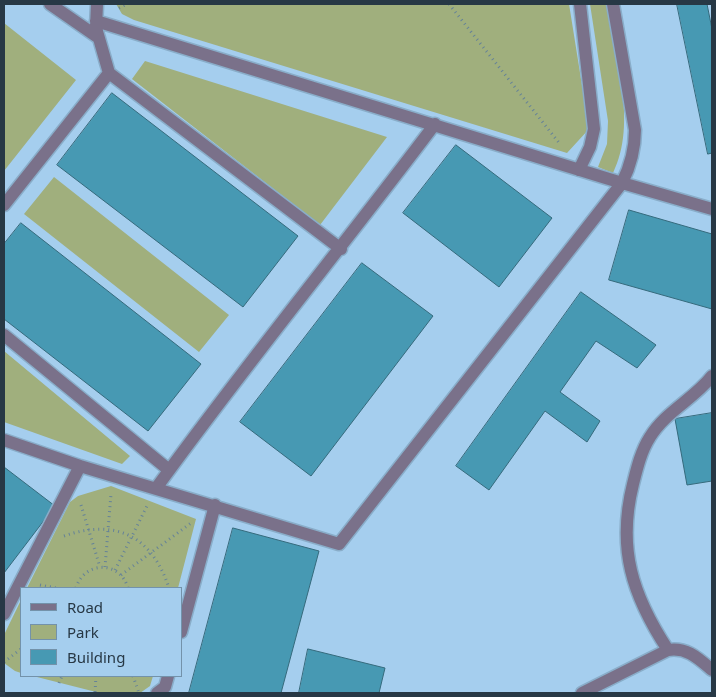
<!DOCTYPE html>
<style>
body{margin:0}
#map{position:relative;width:716px;height:697px;overflow:hidden;background:#a5ceee;font-family:"Noto Sans",sans-serif}
canvas{display:block}
.frame{position:absolute;inset:0;border:5px solid #273845;pointer-events:none}
.legend{position:absolute;left:20px;top:587px;width:162px;height:90px;box-sizing:border-box;background:#a5ceee;border:1px solid #7392aa;margin:0;padding:6px 9px;list-style:none;font-size:15px;color:#273845}
.legend li{display:flex;align-items:center;gap:10px;height:25px}
.legend b{width:25px;border:1px solid #7392aa}
</style>
<div id="map">
<canvas width="716" height="697"></canvas>
<div class="frame"></div>
<ul class="legend">
<li><b style="height:6px;background:#7a718a"></b>Road</li>
<li><b style="height:14px;background:#a0af7d"></b>Park</li>
<li><b style="height:14px;background:#4799b3"></b>Building</li>
</ul>
</div>
<script>
const ctx = document.querySelector('canvas').getContext('2d');
ctx.lineJoin = 'round';
function paint(path, color) {
  ctx.fillStyle = color;
  ctx.fill(path, 'evenodd');
}
function strokePath(path, color, width, dash) {
  ctx.strokeStyle = color;
  ctx.lineWidth = width;
  ctx.lineCap = dash ? 'butt' : 'round';
  ctx.setLineDash(dash || []);
  ctx.stroke(path);
}
paint(new Path2D(`
 M 116,4 L 569,4 L 589,129 L 567,153 L 134,20 L 122,14 Z
 M 590,4 L 606,4 C 615,56 638,123 613,173 L 598,167 L 607,144 L 608,121 Z
 M 4,23 L 76,80 L 4,171 Z
 M 145,61 L 387,137 L 320,225 L 132,79 Z
 M 54,177 L 229,315 L 199,352 L 24,214 Z
 M 4,351 L 130,456 L 122,464 L 4,422 Z
 M 111,486 L 196,519 L 178,588 L 27,588 L 70,502 L 78,496 Z
 M 21,600 L 21,673 L 15,671 L 4,663 L 4,635 Z
 M 33,676 L 153,676 L 150,686 L 140,693 L 100,693 Z`), '#a0af7d');
const building = new Path2D(`
 M 677,4 L 709,4 L 707,4 L 712,29 L 712,153 L 708,154 Z
 M 112,93 L 298,236 L 243,307 L 57,165 Z
 M 456,145 L 552,218 L 499,287 L 403,213 Z
 M 629,210 L 712,234 L 712,309 L 609,280 Z
 M 21,223 L 201,364 L 148,431 L 4,319 L 4,244 Z
 M 362,263 L 433,316 L 311,476 L 240,422 Z
 M 581,292 L 656,345 L 637,368 L 596,341 L 560,392 L 600,421 L 587,442 L 545,411 L 489,490 L 456,466 Z
 M 712,413 L 712,481 L 687,485 L 675,419 Z
 M 4,467 L 55,506 L 4,573 Z
 M 233,528 L 319,551 L 281,693 L 189,693 Z
 M 308,649 L 385,668 L 379,693 L 299,693 Z`);
paint(building, '#4799b3');
strokePath(building, '#356a7c', 1);
const minor = new Path2D(`
 M 50,4 L 99,38
 M 97,4 L 96,28 L 109,73 L 341,249
 M 613,4 L 635,130 C 635,150 631,165 622,183 L 712,209
 M 579,170 L 590,147 L 594,129 L 580,4
 M 4,205 L 109,73
 M 4,335 L 169,470
 M 4,440 L 80,466 L 339,544 L 622,183 L 96,21
 M 157,487 C 246,364 343,246 435,124
 M 4,614 L 80,466
 M 181,632 L 215,505
 M 668,650 C 632,595 617,548 633,484 C 637,468 641,451 650,437 C 665,412 694,399 712,376
 M 157,693 L 165,687 L 168,676
 M 582,693 L 668,650 C 687,647 698,658 712,670`);
strokePath(minor, '#89adc9', 15);
strokePath(new Path2D(`
 M 449,4 L 560,144
 M 119,8 L 127,4
 M 81,505 L 100,567
 M 64,536 C 116,518 152,536 169,588
 M 105,567 L 111,494
 M 115,570 L 148,504
 M 121,575 L 191,523
 M 40,585 L 56,588
 M 76,588 C 84,561 120,560 128,588
 M 4,662 L 21,649
 M 133,676 L 139,693
 M 59,683 L 62,676
 M 95,692 L 96,676`), '#658298', 3, [1, 4]);
strokePath(minor, '#7a718a', 12);
</script>
